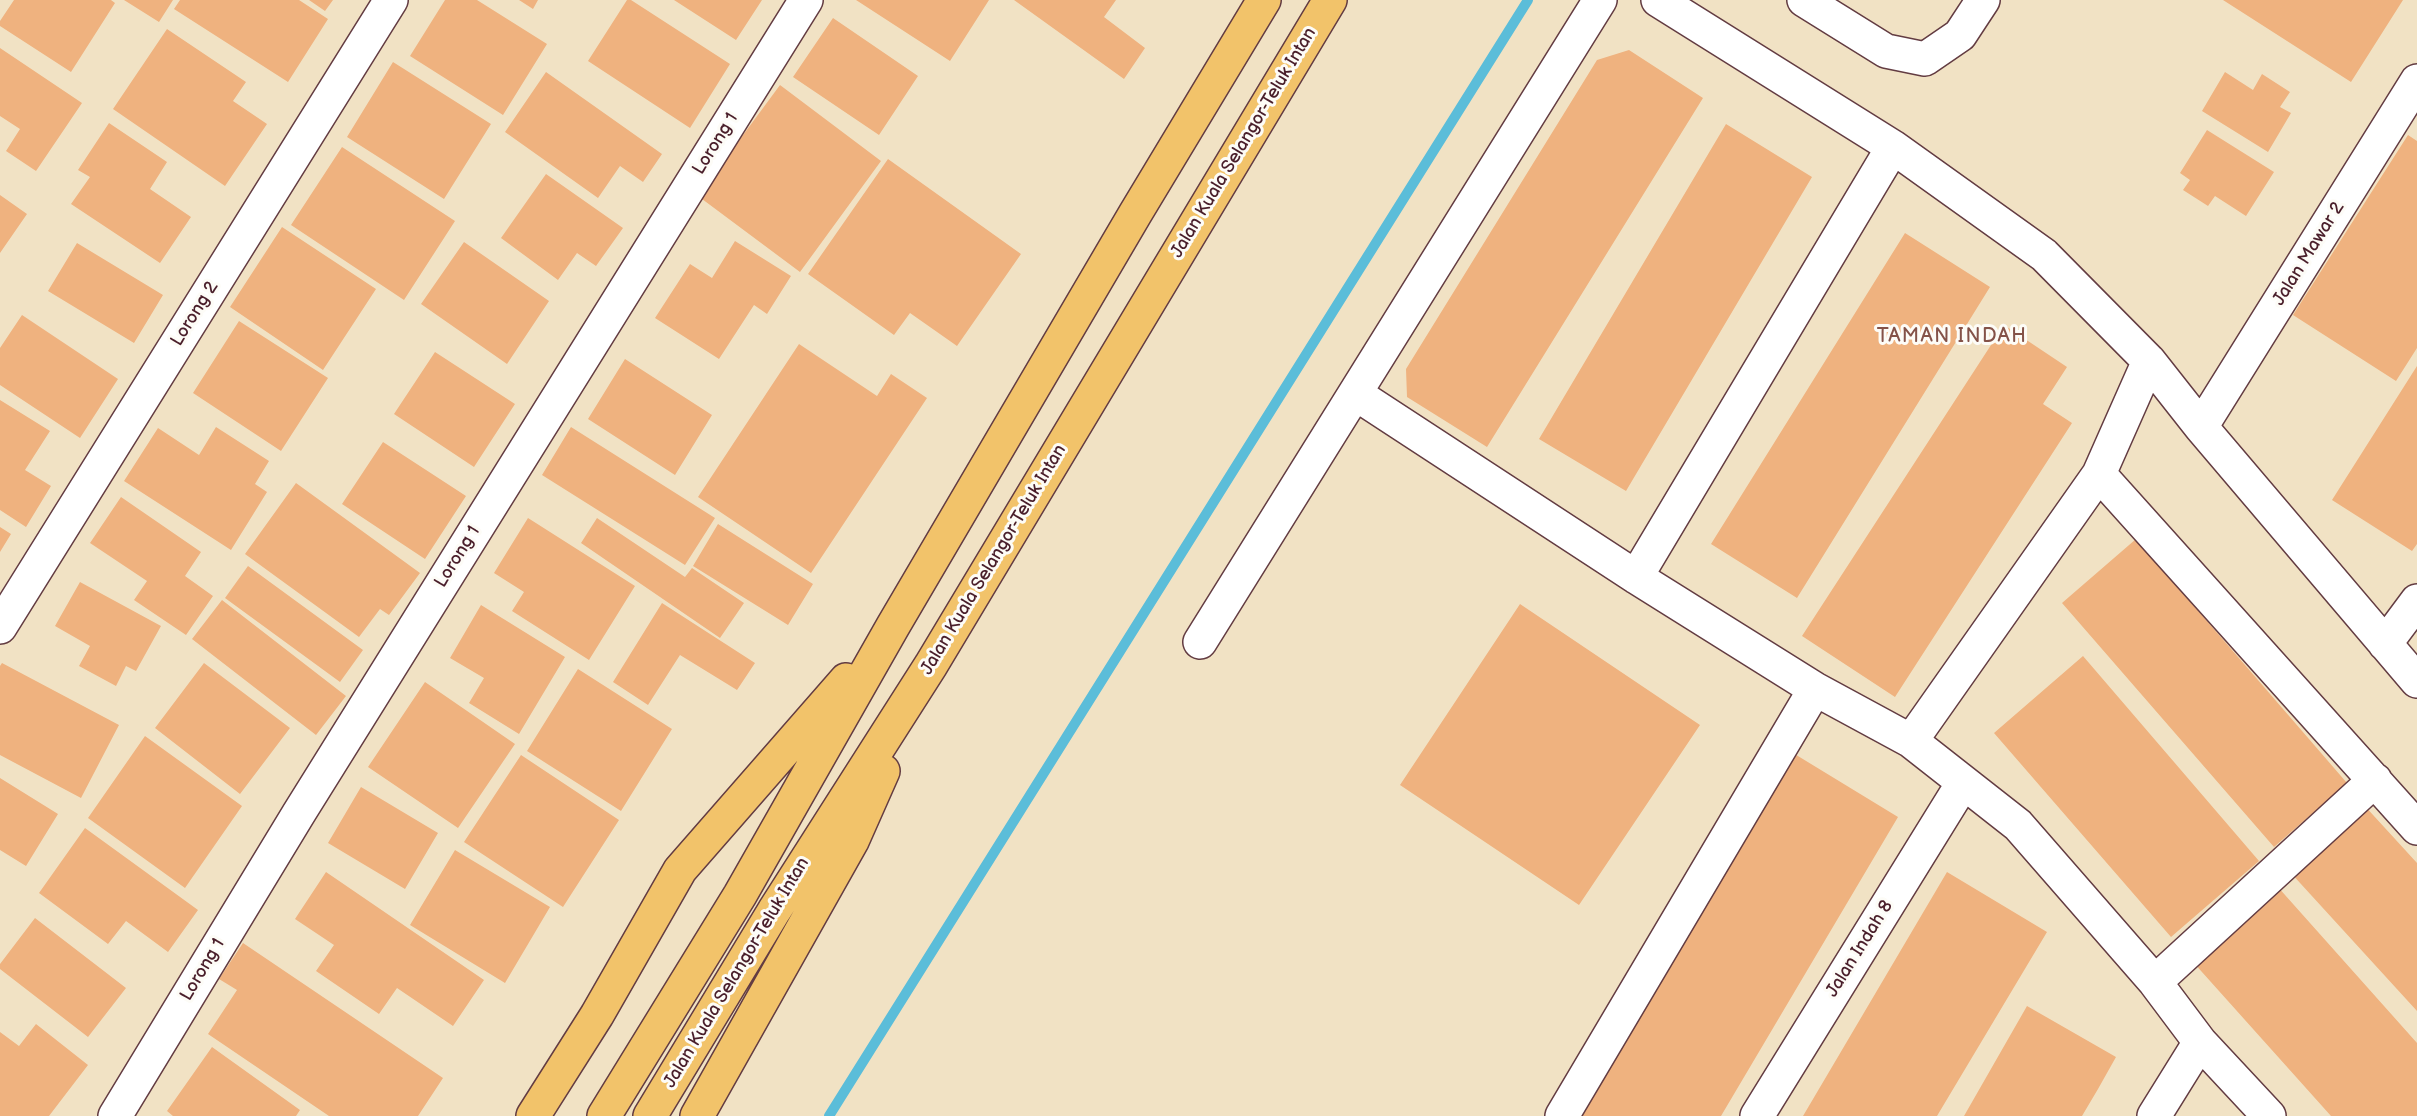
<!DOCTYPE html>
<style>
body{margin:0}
canvas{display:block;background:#f1e2c4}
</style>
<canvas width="2417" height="1116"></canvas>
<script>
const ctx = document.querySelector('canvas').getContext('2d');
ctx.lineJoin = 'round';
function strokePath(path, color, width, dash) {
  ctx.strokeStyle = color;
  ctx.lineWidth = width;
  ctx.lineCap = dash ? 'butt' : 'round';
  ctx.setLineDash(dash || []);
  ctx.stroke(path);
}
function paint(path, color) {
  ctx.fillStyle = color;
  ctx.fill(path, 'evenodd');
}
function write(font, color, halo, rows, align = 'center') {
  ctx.font = font + ' "Balsamiq Sans",sans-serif';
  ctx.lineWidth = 6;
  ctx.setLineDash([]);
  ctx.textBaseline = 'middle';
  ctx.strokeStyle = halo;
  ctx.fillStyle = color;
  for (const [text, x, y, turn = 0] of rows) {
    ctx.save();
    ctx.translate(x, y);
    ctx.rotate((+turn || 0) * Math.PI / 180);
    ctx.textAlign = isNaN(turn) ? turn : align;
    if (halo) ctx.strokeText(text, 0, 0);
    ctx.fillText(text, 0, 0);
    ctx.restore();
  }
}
strokePath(new Path2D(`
 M 829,1116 L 1528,0`), '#5bbdd9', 10);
paint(new Path2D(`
 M 14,0 L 111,0 L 115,3 L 71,72 L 0,26 L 0,21 Z
 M 124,0 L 173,0 L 159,22 Z
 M 180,0 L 299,0 L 328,19 L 288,82 L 174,9 Z
 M 309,0 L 333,0 L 325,11 Z
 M 445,0 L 477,0 L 547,44 L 503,115 L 410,56 Z
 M 519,0 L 538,0 L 533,9 Z
 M 627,0 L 631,0 L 730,64 L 690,128 L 588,61 Z
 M 674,0 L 762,0 L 736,40 Z
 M 856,0 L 989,0 L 950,61 Z
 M 1014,0 L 1116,0 L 1104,17 L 1145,48 L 1124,79 Z
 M 2223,0 L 2403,0 L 2351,82 Z
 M 833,18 L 918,76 L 879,135 L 793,77 Z
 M 167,29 L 246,82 L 233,101 L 267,124 L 225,186 L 113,109 Z
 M 0,48 L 82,103 L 36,171 L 6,151 L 20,129 L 0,116 Z
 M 1629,50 L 1703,98 L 1487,447 L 1407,397 L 1406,369 L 1597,60 Z
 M 393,62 L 491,124 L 444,199 L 347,137 Z
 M 546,72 L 662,154 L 643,182 L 620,166 L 598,198 L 505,132 Z
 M 2225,72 L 2253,90 L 2262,74 L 2290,92 L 2280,107 L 2291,113 L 2268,152 L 2202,111 Z
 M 780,85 L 881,161 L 800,272 L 698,196 Z
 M 109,123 L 167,162 L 150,189 L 191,217 L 160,263 L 71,204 L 90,177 L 78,170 Z
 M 1726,124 L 1812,177 L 1626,491 L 1539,439 Z
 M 2207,130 L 2274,172 L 2246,216 L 2215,196 L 2208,206 L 2183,190 L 2190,180 L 2180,173 Z
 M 2408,135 L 2417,141 L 2417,348 L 2396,381 L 2293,315 Z
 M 342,147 L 455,221 L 404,300 L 291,225 Z
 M 888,159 L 1021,254 L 957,346 L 910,313 L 894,335 L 808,274 Z
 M 546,174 L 623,228 L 596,266 L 577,253 L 558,280 L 501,238 Z
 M 0,195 L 27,214 L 0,253 Z
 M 282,227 L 376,289 L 323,370 L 230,307 Z
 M 1905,233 L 1990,287 L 1797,598 L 1711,544 Z
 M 735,241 L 791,276 L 767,314 L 754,305 L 719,359 L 655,318 L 690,264 L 712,278 Z
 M 464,242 L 549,301 L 507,364 L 421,304 Z
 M 77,243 L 163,295 L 134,343 L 48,291 Z
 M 22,315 L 118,379 L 80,438 L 0,385 L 0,348 Z
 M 239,321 L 328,378 L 281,451 L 193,393 Z
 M 2004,325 L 2067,367 L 2043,404 L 2072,423 L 1895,697 L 1802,636 Z
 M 799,344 L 877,396 L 891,374 L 927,398 L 811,573 L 698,497 Z
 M 435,352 L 515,404 L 474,467 L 394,414 Z
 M 625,359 L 712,415 L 675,475 L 588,419 Z
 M 2417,366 L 2417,544 L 2412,551 L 2332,500 Z
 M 0,400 L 50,431 L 25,470 L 51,486 L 26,527 L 0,510 Z
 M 216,427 L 269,461 L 255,484 L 267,492 L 231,550 L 124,481 L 158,428 L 199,455 Z
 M 571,427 L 715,518 L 685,565 L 542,475 Z
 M 383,442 L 466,496 L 425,559 L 342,504 Z
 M 296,483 L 420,573 L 389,615 L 380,609 L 359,637 L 245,554 Z
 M 121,497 L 201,552 L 185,576 L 213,596 L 186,635 L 134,600 L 147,581 L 90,543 Z
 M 528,518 L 635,586 L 589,660 L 512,611 L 524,592 L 494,573 Z
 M 597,518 L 685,577 L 692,568 L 744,603 L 720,638 L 581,543 Z
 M 718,524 L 813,584 L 788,625 L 693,566 Z
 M 0,527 L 11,534 L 0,552 Z
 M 2136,539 L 2347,783 L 2274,847 L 2062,603 Z
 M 248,566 L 363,650 L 340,682 L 225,598 Z
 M 80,582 L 161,626 L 136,671 L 126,666 L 116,686 L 79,666 L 90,646 L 55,626 Z
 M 222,600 L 346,696 L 316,735 L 192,639 Z
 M 662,603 L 755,663 L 737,690 L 680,655 L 648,705 L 613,682 Z
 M 1520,604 L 1700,725 L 1579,905 L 1400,785 Z
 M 481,605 L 565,657 L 519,734 L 469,703 L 484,678 L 450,658 Z
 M 2083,656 L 2259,861 L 2171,937 L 1994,733 Z
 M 2,663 L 119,725 L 81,798 L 0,755 L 0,666 Z
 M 204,663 L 290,728 L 240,794 L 155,728 Z
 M 578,669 L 672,729 L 621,811 L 527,751 Z
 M 425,682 L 515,744 L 458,828 L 368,767 Z
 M 145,736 L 242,806 L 185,888 L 88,818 Z
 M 1793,753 L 1898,817 L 1721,1116 L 1579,1116 Z
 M 521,755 L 619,820 L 563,907 L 464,842 Z
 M 0,778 L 58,814 L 26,866 L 0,850 Z
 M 361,787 L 438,833 L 405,889 L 328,843 Z
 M 2363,804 L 2417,863 L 2417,1011 L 2290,872 Z
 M 85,828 L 198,910 L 168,952 L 126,921 L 108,944 L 39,893 Z
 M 455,850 L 550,907 L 505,983 L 410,925 Z
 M 326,872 L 484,980 L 453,1026 L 397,988 L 379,1014 L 316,971 L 334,945 L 295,919 Z
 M 1947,872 L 2047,932 L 1937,1116 L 1803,1116 Z
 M 2277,886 L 2417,1043 L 2417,1116 L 2331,1116 L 2193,962 Z
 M 35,918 L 126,988 L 88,1037 L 0,969 L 0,964 Z
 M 243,943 L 443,1078 L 418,1116 L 329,1116 L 208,1034 L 237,990 L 219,979 Z
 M 2027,1006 L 2116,1057 L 2098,1089 L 2082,1116 L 1964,1116 Z
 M 36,1024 L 88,1065 L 49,1116 L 0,1116 L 0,1032 L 19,1046 Z
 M 212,1047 L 300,1110 L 296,1116 L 173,1116 L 167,1111 Z`), '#efb27f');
const minor = new Path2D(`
 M 1658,0 L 1893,147 L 2044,255 L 2149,361 L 2201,427 L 2417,681
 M 1804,0 L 1886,51 L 1925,59 L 1960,35 L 1983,0
 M 1356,394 L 1636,577 L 1815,689 L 1911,741 L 2018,825 L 2155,982 L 2200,1042 L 2269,1116
 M 2201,427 L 2417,81
 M 2099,474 L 2417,828
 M 1636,577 L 1893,147
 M 0,627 L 391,0
 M 1200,642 L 1600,0
 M 2385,644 L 2417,601
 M 1911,741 L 2099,474 L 2149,361
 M 2155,982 L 2375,780
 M 115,1116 L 299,813 L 806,0
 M 1562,1116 L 1815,689
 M 1757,1116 L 1963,783
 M 2154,1116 L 2200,1042`);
const highway = new Path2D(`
 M 533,1116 L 597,1015 L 680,870 L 846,680
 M 604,1116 L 740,895 L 893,626 L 1135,214 L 1264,0
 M 650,1116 L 774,911 L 931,665 L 1330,0
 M 697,1116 L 852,841 L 883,771`);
strokePath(minor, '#633c42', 36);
strokePath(highway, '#633c42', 36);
strokePath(minor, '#fff', 33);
strokePath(highway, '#f2c36a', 33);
write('18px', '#4a1f2b', '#fdfcf7', [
 ["Jalan Kuala Selangor-Teluk Intan",1244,143,-59],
 ["Lorong 1",716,144,-58],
 ["Jalan Mawar 2",2309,254,-58],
 ["Lorong 2",195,314,-58],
 ["Lorong 1",458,557,-58],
 ["Jalan Kuala Selangor-Teluk Intan",994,560,-59],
 ["Jalan Indah 8",1860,949,-58],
 ["Lorong 1",203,970,-59],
 ["Jalan Kuala Selangor-Teluk Intan",737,973,-59]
]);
ctx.letterSpacing = '1.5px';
write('20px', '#845248', '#fdfcf7', [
 ["TAMAN INDAH",1952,337]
]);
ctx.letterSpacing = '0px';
</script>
